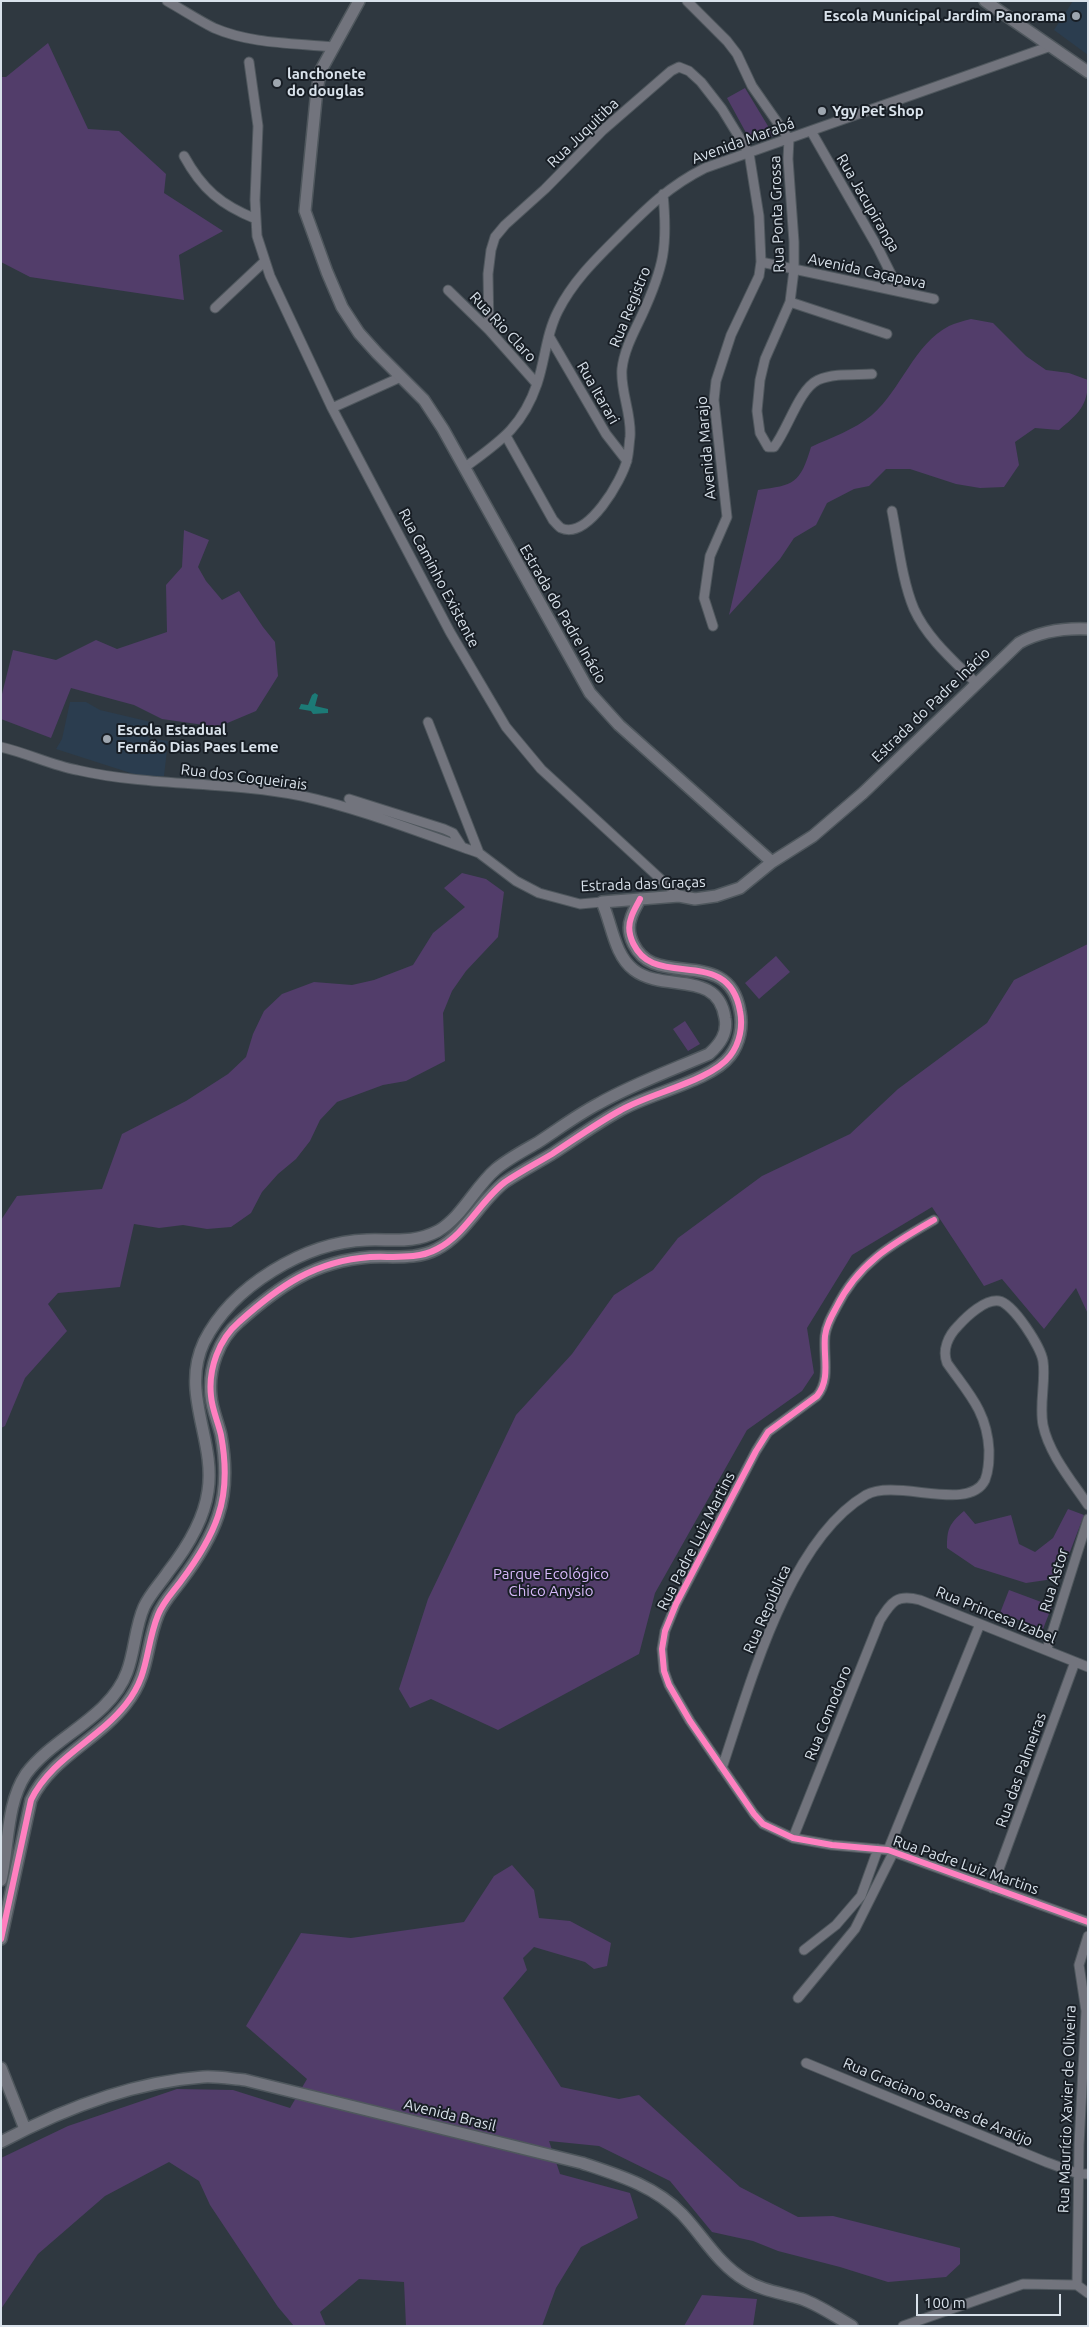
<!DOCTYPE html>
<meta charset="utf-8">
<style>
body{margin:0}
#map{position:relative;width:1089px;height:2327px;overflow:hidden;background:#2f3840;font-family:Ubuntu,sans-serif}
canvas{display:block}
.frame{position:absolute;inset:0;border:2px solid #d9e2eb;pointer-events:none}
.scale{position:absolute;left:916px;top:2294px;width:145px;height:22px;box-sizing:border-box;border:2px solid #d9e2eb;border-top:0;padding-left:6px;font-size:15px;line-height:18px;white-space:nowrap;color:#d9e2eb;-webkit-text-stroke:4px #181e25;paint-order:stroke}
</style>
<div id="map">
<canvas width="1089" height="2327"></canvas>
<div class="frame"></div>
<div class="scale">100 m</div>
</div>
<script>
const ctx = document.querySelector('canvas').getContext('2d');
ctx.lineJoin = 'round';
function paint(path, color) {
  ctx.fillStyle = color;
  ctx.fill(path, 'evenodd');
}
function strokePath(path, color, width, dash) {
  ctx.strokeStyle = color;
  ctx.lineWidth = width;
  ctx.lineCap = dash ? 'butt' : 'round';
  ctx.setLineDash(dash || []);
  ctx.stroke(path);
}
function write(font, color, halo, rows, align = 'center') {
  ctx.font = font + ' Ubuntu,sans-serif';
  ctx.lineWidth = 4;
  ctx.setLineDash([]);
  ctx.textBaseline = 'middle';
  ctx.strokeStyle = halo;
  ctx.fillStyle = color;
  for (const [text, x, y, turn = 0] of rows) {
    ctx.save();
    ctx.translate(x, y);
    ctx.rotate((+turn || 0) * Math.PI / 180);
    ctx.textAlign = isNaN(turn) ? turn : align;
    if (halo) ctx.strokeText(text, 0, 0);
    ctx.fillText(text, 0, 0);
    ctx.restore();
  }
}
paint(new Path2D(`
 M 1073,1 L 1088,1 L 1088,55 L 1054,30 Z
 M 70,702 L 86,702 L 100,710 L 151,722 L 148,738 L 168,741 L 164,776 L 140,776 L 56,749 L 62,739 Z`), '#2b3d4f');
paint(new Path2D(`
 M 48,43 L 88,129 L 119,131 L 166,174 L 164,193 L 223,231 L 179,255 L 184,300 L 30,277 L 1,262 L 1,77 L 6,77 Z
 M 745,88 L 774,136 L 750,140 L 727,98 Z
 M 971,319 L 993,323 L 1026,356 L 1046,370 L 1069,373 L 1088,380 C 1088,406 1078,414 1059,430 L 1035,428 L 1015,442 L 1019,465 L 1004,487 L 980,488 L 956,484 L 910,469 L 886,469 L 869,486 L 854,489 L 827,503 L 816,525 L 794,538 L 780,559 L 729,615 L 758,490 C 794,485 800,484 811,447 C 832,437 854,430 872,415 C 901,390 914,344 949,326 C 955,323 963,321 971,319 Z
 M 184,530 L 209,540 L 198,567 L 206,581 L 222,600 L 239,591 L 263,627 L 275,642 L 278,676 L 256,711 L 218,727 L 162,719 L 134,705 L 71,688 L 51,738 L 1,719 L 1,698 L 13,650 L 56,660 L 96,640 L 117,649 L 167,632 L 166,585 L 182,567 Z
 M 462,873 L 486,879 L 504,892 L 498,937 L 466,971 L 452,991 L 443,1013 L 445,1061 L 406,1081 L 383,1085 L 337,1102 L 320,1120 L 310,1141 L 296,1159 L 278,1174 L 262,1192 L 251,1213 L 231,1227 L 207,1229 L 183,1225 L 159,1228 L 134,1224 L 120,1287 L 58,1293 L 48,1304 L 67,1331 L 25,1378 L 5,1426 L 1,1428 L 1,1220 L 17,1196 L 102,1189 L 122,1134 L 186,1101 L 228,1074 L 246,1057 L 253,1034 L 264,1011 L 282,994 L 314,982 L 352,985 L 374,980 L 413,965 L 433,933 L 465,907 L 444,888 Z
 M 1088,944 L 1088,1314 L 1076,1288 L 1044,1329 L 1002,1279 L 984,1286 L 932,1207 L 852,1255 L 807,1328 L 814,1373 L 802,1391 L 747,1430 L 655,1593 L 639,1654 L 498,1730 L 431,1699 L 410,1708 L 399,1689 L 428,1599 L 516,1415 L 572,1354 L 614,1295 L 653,1270 L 678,1238 L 762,1176 L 850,1134 L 898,1089 L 987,1023 L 1014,980 Z
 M 776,956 L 790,972 L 759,999 L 745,983 Z
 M 685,1021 L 700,1044 L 688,1051 L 673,1029 Z
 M 1068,1509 L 1084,1515 L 1060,1578 L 1026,1583 L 975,1567 L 947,1548 C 947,1529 949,1524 964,1511 L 975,1524 L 1011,1515 L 1019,1544 L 1035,1552 L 1053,1538 Z
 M 1009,1590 L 1052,1606 L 1043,1629 L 1000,1613 Z
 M 512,1865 L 534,1890 L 539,1918 L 570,1921 L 611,1943 L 607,1966 L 594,1969 L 585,1962 L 534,1947 L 523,1958 L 527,1970 L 503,1998 L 561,2087 L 619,2099 L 639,2095 L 740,2187 L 798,2217 L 833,2216 L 960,2248 L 960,2264 L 946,2277 L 888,2282 L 840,2267 L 778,2251 L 753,2241 L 712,2232 L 670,2181 L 599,2146 L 549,2141 L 560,2174 L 630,2193 L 638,2218 L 581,2247 L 556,2288 L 542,2326 L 406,2326 L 404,2282 L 359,2279 L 320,2312 L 326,2326 L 294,2326 L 278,2307 L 210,2205 L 199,2181 L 169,2162 L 105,2196 L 38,2254 L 1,2309 L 1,2158 L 68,2126 L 177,2089 L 233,2090 L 290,2108 L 307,2079 L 246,2026 L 301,1933 L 351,1938 L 464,1922 L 494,1876 Z
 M 702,2295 L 757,2299 L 753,2326 L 684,2326 Z`), '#523d6a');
paint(new Path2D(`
 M 315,693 L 318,695 L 315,706 L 328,709 L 328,713 L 313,714 L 311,711 L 299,709 L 301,704 L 308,705 L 312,695 Z`), '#1c7a76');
const minor = new Path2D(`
 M 167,1 C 183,10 198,20 214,28 C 251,44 293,43 333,47
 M 687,1 L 727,41 L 737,54 L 752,86 L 789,139 L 788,159 L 794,242 L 794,270 L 790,302 L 765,359 L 760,380 L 757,411 L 760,433 L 768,447 L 774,447 C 788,429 799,389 818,380 C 834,373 855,375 872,374
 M 249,62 L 258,126 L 255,200 L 257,236 L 270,276 L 332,408 L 450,632 L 506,727 L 541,769 L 679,896
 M 811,131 L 878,248 L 899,290
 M 184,156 C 202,189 221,205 256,219
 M 761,262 L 934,299
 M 448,290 L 489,330 L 537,384
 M 790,302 L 887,334
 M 215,308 L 265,261
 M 489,330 L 488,274 L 491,250 L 495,237 L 505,225 L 545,189 L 603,130 L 671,71 L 679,67 L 689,71 L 701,82 L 722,109 L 749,153 L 759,216 L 761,262 L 759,276 L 731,335 L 716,381 L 714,400 L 727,517 L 710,556 L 704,598 L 713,626
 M 549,336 L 606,434 L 627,461
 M 332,408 L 401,377
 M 506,436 L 553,520 C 555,522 558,526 561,528 C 588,540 622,480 627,460 C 629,452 629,444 630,437 C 632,414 620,391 622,369 C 624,350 634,332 642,315 C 664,267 668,246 663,194
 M 464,468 C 499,442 522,428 537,384 C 545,361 546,334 558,311 C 573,281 596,259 619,236 C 647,208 669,186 705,168 L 1051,46
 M 892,511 C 898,541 902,581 914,609 C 927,638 954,661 976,683
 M 428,722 L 479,853 L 516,881 L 539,893 L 580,904 L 602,902
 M 1,747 C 27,753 51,765 77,770 C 151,787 228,781 302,796 C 362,809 421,833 479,853
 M 349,799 L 444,829 L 453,833 L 462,847
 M 934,1220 C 892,1244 858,1263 836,1308 C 831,1317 826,1326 825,1336 C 823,1357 831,1379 817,1396 L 768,1432 L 756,1451 L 676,1604 L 665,1631 L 662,1649 L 664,1671 L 669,1685 L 690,1721 L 754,1814 L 763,1824 L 793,1838 L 832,1845 L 888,1850 L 1088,1922
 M 1047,1649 L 1088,1519
 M 722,1768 C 750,1685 788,1541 866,1495 C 896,1478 969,1513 985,1480 C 989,1470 989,1460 989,1450 C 987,1411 968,1393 947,1363 C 942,1350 948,1336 958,1326 C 967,1316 985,1299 999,1301 C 1013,1303 1041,1347 1043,1361 C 1046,1382 1039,1404 1043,1425 C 1049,1454 1072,1481 1088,1505
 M 793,1838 L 880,1620 C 892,1601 897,1594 920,1600 L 1088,1667
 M 888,1850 L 980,1624
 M 992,1888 L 1075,1662
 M 804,1950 L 836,1925 L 861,1896 L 878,1849
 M 798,1998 L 855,1929 L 894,1851
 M 806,2063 L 1046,2162 L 1079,2174 L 1088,2174
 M 1077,2285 L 1079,2145 L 1086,2011 L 1079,1965 L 1088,1936
 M 903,2326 L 1023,2284 L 1077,2285 L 1088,2293`);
const tertiary = new Path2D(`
 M 359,1 L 321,70 L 317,89 L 305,211 L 327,272 L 342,307 L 359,333 L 377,353 L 424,400 L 443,429 L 590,693 L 619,725 L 772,862
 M 985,1 L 1088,72
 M 1,1880 C 9,1846 6,1804 26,1774 C 54,1736 110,1718 127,1672 C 135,1651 135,1627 144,1607 C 150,1594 160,1584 168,1572 C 186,1549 204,1521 208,1491 C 216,1440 180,1393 204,1342 C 232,1286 305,1242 367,1240 C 393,1239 413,1244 438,1231 C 462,1217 475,1187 496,1169 C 508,1159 523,1151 537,1143 C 557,1130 577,1115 598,1104 C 633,1084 672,1070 709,1054 C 720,1044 728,1033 725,1018 C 718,969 664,993 634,970 C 614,955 612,924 602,902 L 679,896 L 695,899 L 716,896 L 740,888 L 772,862 L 813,836 L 863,793 L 1019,643 C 1041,631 1063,628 1088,629
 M 1,1939 L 31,1800 C 51,1758 98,1740 126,1704 C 150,1674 145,1647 158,1615 C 163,1602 173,1592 181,1581 C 196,1561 210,1540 218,1516 C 227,1490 226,1462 221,1435 C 218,1422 212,1409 211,1396 C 208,1369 219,1339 239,1322 C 279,1286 315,1261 370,1257 C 393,1256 417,1260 437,1249 C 466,1234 480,1201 505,1182 C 520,1172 537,1163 552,1154 C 575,1139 597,1123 621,1110 C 650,1093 711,1081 730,1056 C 740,1043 743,1026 740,1011 C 731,959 685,976 653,963 C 636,956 625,934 631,918 C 633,911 637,905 640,899
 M 1,2068 L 25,2129
 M 1,2142 C 63,2109 133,2082 203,2077 C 217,2076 232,2079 245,2080 L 582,2163 C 618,2175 655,2186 682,2214 C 703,2236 718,2264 745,2280 C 762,2291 783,2293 802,2299 C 819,2305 836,2317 852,2326`);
strokePath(minor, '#4f575d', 11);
strokePath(tertiary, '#4f575d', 14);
strokePath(minor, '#72747d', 9);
strokePath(tertiary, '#72747d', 11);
strokePath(new Path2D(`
 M 934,1220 C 892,1244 858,1263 836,1308 C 831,1317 826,1326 825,1336 C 823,1357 831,1379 817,1396 L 768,1432 L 756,1451 L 676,1604 L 665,1631 L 662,1649 L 664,1671 L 669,1685 L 690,1721 L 754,1814 L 763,1824 L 793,1838 L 832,1845 L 888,1850 L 1088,1922
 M 1,1939 L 31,1800 C 51,1758 98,1740 126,1704 C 150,1674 145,1647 158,1615 C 163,1602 173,1592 181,1581 C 196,1561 210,1540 218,1516 C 227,1490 226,1462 221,1435 C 218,1422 212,1409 211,1396 C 208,1369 219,1339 239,1322 C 279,1286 315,1261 370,1257 C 393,1256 417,1260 437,1249 C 466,1234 480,1201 505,1182 C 520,1172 537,1163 552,1154 C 575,1139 597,1123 621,1110 C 650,1093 711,1081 730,1056 C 740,1043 743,1026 740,1011 C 731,959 685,976 653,963 C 636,956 625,934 631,918 C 633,911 637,905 640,899`), '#ff80c0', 6);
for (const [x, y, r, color] of [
 [1076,16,5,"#9ea6af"],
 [277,83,5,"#9ea6af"],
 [822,111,5,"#9ea6af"],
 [107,739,5,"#9ea6af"]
]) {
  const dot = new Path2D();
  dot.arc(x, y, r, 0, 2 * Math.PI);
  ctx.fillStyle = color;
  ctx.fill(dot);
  strokePath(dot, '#181e25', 2);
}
write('bold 15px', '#d9e2eb', '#181e25', [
 ["Escola Municipal Jardim Panorama",1066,16,"right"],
 ["lanchonete",287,74],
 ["do douglas",287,91],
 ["Ygy Pet Shop",832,111],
 ["Escola Estadual",117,730],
 ["Fernão Dias Paes Leme",117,747]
], 'left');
write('15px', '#d9e2eb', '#181e25', [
 ["Rua Juquitiba",583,133,-44],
 ["Avenida Marabá",743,141,-20],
 ["Rua Jacupiranga",868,203,60],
 ["Rua Ponta Grossa",777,214,-92],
 ["Avenida Caçapava",867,271,12],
 ["Rua Registro",630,307,-68],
 ["Rua Rio Claro",503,327,47],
 ["Rua Itarari",598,393,60],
 ["Avenida Marajo",706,448,-95],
 ["Rua Caminho Existente",439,578,62],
 ["Estrada do Padre Inácio",563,614,60],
 ["Estrada do Padre Inácio",931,705,-44],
 ["Rua dos Coqueirais",244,777,7],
 ["Estrada das Graças",643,884,-2],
 ["Rua Padre Luiz Martins",696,1541,-63],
 ["Rua Astor",1054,1580,-73],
 ["Rua República",767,1609,-66],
 ["Rua Princesa Izabel",996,1615,22],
 ["Rua Comodoro",828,1713,-68],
 ["Rua das Palmeiras",1021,1770,-70],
 ["Rua Padre Luiz Martins",966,1865,19],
 ["Rua Graciano Soares de Araújo",938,2102,23],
 ["Rua Maurício Xavier de Oliveira",1067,2109,-88],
 ["Avenida Brasil",450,2115,14]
]);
write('15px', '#d7b9fa', '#181e25', [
 ["Parque Ecológico",551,1574],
 ["Chico Anysio",551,1591]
]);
</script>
